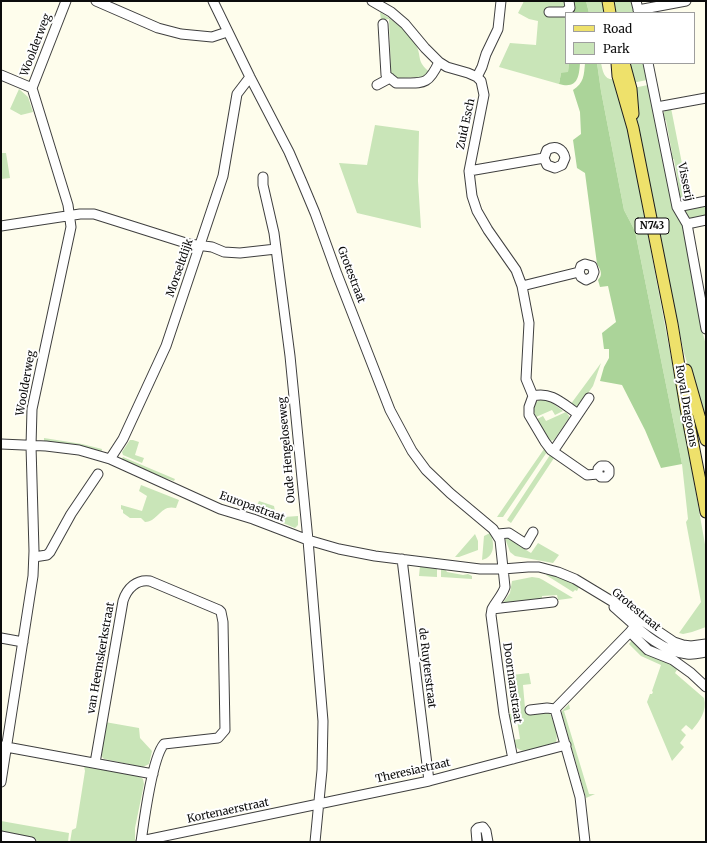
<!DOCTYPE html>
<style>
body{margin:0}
#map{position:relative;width:707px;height:843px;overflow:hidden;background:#fefdec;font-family:Merriweather,serif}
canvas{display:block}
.frame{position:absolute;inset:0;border:2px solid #0c0c0c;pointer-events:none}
.legend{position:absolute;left:565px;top:12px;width:130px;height:52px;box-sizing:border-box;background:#fff;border:1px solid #9e9e9e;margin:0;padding:5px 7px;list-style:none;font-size:12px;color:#0c0c0c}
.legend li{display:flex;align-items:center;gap:8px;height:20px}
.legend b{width:20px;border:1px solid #9e9e9e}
</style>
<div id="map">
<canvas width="707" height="843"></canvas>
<div class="frame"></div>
<ul class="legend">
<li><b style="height:5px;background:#eee16b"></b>Road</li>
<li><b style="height:11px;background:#c9e5b8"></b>Park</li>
</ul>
</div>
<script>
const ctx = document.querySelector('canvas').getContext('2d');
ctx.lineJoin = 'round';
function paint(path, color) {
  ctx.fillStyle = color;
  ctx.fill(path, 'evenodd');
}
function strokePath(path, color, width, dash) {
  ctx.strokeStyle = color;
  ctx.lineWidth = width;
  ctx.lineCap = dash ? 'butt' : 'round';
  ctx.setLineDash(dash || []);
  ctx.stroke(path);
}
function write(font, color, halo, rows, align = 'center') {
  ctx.font = font + ' Merriweather,serif';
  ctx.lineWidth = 4;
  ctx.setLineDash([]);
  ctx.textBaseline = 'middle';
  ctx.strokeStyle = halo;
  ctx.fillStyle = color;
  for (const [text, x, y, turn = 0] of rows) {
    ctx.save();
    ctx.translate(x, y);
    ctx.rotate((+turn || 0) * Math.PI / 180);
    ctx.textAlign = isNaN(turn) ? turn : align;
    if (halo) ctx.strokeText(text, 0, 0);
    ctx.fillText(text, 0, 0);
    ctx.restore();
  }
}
paint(new Path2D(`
 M 524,1 L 571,1 L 572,13 L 566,13 L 566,63 L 569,63 L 568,73 L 561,73 L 559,84 L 499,67 L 510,43 L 536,45 L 538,21 L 529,19 L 518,13 Z
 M 586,1 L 602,1 L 604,13 L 589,13 Z
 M 614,1 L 634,1 L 636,13 L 616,13 Z
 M 380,12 C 394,21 408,31 416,45 C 422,56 416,62 430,72 L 427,77 L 397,78 L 391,74 L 389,19 L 381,20 Z
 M 597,63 L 601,63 C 603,72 604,81 616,79 L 625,114 L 684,426 L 706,550 L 706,627 L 692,632 L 683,634 L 679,633 L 701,602 L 686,522 L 688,519 L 682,464 L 635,231 L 624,210 L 601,91 Z
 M 627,63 L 646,63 L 647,80 L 632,83 Z
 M 648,85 L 650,86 L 671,202 L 684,229 L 703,334 L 706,345 L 706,423 L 684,353 L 634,114 L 633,88 Z
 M 19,89 L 28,97 L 33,112 L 21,115 L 10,109 Z
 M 667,108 L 671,108 L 689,199 C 680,200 679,197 676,190 L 679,189 L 674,159 L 671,160 L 670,154 L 672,153 L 666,120 L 664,120 C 663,115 663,112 667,108 Z
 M 375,125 L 419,131 L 418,181 L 421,228 L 357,213 L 339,163 L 367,165 Z
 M 1,153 L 6,153 L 10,178 L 1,179 Z
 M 706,203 L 706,216 L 690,219 C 685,216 684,215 685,210 Z
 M 601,363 L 593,386 L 579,406 L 576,407 L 571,404 L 573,401 Z
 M 542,398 L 551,402 L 563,411 L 555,415 L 552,410 L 536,417 L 533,409 L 535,403 Z
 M 566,412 L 569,416 L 569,418 L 554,440 L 550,441 L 537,419 L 543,416 L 546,421 Z
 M 44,438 L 82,444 L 102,449 L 101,453 L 44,442 Z
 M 130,440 L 133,440 L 139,442 L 135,455 L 144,458 L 142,463 L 123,455 L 122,452 Z
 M 544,449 L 547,452 L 503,517 L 497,517 Z
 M 550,455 L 554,458 L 511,523 L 507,520 Z
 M 123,457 L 175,479 L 174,481 L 159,476 L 156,477 L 121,461 Z
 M 141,485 L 179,500 L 176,508 C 160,504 159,521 145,522 L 141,518 L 130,518 L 123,513 L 123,510 L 121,509 L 121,505 L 142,511 L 147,496 L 139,491 Z
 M 259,501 L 274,506 L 276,516 L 264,516 L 254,512 Z
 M 298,516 L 298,525 L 295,528 L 271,518 Z
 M 490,533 C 495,543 495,557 482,560 L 484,536 Z
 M 475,534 L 478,541 L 478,550 L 459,557 L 455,557 Z
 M 507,536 L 518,542 L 518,545 L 531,553 L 538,543 L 559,555 L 553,563 L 515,556 L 510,552 L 505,538 Z
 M 420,566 L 437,568 L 437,577 L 419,576 Z
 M 441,568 L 445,569 L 447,572 L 463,575 L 468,574 L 472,576 L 472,579 L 441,577 Z
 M 547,574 L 568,580 L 579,587 L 577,591 L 575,590 L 573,592 L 546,575 Z
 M 532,577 L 539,578 L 543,580 L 573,598 L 558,600 L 557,595 L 542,596 L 542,599 L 502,604 L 510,593 L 512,581 Z
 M 632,640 L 678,668 L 675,673 L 704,698 C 707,711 700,721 692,730 L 686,725 L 681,730 L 686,735 L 680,743 L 684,747 L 672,761 L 647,702 L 650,694 L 652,694 L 653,692 L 652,691 L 661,665 L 641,656 L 629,644 Z
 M 529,673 L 531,684 L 523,685 L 525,708 C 532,707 544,709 550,713 C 553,721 561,738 554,745 C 545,747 524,755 517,748 C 514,746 514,743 513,740 L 520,739 L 517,720 L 510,720 L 509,714 L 517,713 L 512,675 Z
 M 569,704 L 570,709 L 564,711 L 589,794 L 595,794 L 586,798 L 562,714 L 562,711 Z
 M 105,722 L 139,728 L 140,738 L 152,751 L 149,764 L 143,767 L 104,759 C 96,751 103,732 105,722 Z
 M 84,766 L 139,776 L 143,779 L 144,784 L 135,828 L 135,842 L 70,842 L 72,830 L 76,828 L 85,771 Z
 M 1,821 L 69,833 L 68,842 L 44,842 L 1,834 Z`), '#c9e5b8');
paint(new Path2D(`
 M 571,1 L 586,1 L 589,13 L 572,13 Z
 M 569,63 L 580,63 C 579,78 577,89 559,84 L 561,73 L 568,72 Z
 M 585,63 L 597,63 L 601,91 L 624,210 L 635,231 L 682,464 L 661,468 L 645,430 L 622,385 L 600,381 L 604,367 L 609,358 L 609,349 L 604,349 L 602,333 L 616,322 L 608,286 L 600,287 L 598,280 C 603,275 601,270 597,264 L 585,173 L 577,168 L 573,140 L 581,134 L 580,112 L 573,90 C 584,83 584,75 585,63 Z`), '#abd499');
const minor = new Path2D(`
 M 96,1 L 158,28 L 181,34 L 212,37 L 227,32
 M 213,1 L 250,77 L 289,152 L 302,182 L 315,213 L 337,274 L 390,410 L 412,451 L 426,470 L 450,493 L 493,529 L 500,540 L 505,587 C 502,596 496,601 492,609 L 553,602
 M 372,1 L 391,12 L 405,24 L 425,48 L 439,62 L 447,67 L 468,73 L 477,77 L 481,81 L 484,95 L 469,171 L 472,196 L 477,211 L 488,230 L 516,270 L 522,286 L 529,323 L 526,379 L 533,396 L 529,407 L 529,415 L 545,442 L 551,450 L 587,475 L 598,474 L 601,477 L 606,477 L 609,474 L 609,469 L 606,466 L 601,466 L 598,469 L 598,474
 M 636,1 L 639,13
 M 638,10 L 686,1
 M 549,12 L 565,12 L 570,8 L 569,1
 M 383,24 L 386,75 L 396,83 C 422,82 427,88 439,62
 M 648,63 L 677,207 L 687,224 L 706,329
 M 1,75 L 32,88
 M 477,77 L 482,67 L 486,54 L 498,29 L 501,1
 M 377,85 L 390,78
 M 657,107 L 706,98
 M 469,171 L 544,158 L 547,150 C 555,145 563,148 565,158 L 562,165 L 555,168 L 547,165 L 544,158
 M 263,177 L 263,185 L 274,233 L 290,356 L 308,540 L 323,721 L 322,770 L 315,842
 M 677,207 L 706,201
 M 687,224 L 706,220
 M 1,226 L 80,214 L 94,214 L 189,244 L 212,247 L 224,252 L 240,253 L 276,249
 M 522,286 L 579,272 L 581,266 L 585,264 L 592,266 L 594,272 L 592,277 L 586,280 L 581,277 L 579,272
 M 533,396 C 551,391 563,404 578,414
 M 1,444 L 46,446 L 79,450 L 110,459 L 220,509 L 253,519 L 308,540 L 339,549 L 375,556 L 480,569 L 503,569 L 528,567 L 539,567 L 558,572 L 575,579 L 628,611 L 674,642 L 683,645 L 691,646 L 706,644
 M 551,450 L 556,447 L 589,398
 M 110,459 L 123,439 L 166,346 L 223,176 L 237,94 L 250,77
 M 498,534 L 509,533 L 526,544 L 533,532
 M 34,557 L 47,555 L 50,552 L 71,514 L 98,474
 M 402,559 L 429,781
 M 614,607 C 635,625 658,651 687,654 C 694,655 700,653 706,652
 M 492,609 L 491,615 L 504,714 L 513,759
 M 630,632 L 648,650 L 673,660 L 691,673 L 706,687
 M 1,638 L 23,642
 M 530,710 L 547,708 L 555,709
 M 1,746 L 153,774
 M 95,763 L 123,601 C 127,588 137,579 150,581 L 219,610 L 221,612 L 223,622 L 225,730 L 218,738 L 164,744 C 152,758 144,821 141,842
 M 1,782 L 33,576 L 34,551 L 31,446 L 32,409 L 71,227 L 68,205 L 32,88 L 66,1
 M 1,836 L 31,842
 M 141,841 L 429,781 L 566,745
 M 477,842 L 476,830 L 478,828 L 483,827 L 486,831 L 488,842
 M 585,842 L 580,797 L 555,709 L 630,632 L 640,620`);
const major = new Path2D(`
 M 608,1 L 610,13
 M 617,63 L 618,76 L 633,128 L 672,324 L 686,408 L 706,512
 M 624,63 L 631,89 L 633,114
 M 686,370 L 706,440`);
strokePath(minor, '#3f3f3f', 11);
strokePath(major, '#1d1d1d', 13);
strokePath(minor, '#fff', 9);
strokePath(major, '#eee16b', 11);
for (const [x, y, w] of [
 [652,226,34]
]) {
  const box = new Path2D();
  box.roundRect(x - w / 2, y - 8, w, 16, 3);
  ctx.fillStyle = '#fff';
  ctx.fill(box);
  strokePath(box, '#0c0c0c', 1);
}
write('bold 10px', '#0c0c0c', null, [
 ["N743",652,226]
]);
write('11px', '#0c0c0c', '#fff', [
 ["Woolderweg",36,45,-69],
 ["Zuid Esch",466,124,-78],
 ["Visserij",685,182,78],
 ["Morseltdijk",180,268,-71],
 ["Grotestraat",351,275,69],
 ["Woolderweg",26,383,-80],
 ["Royal Dragoons",686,406,80],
 ["Oude Hengeloseweg",287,450,-95],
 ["Europastraat",252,507,20],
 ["Grotestraat",636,610,40],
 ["van Heemskerkstraat",101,658,-80],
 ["de Ruyterstraat",427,668,83],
 ["Doormanstraat",512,683,82],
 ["Theresiastraat",413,771,-13],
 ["Kortenaerstraat",228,811,-12]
]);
</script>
